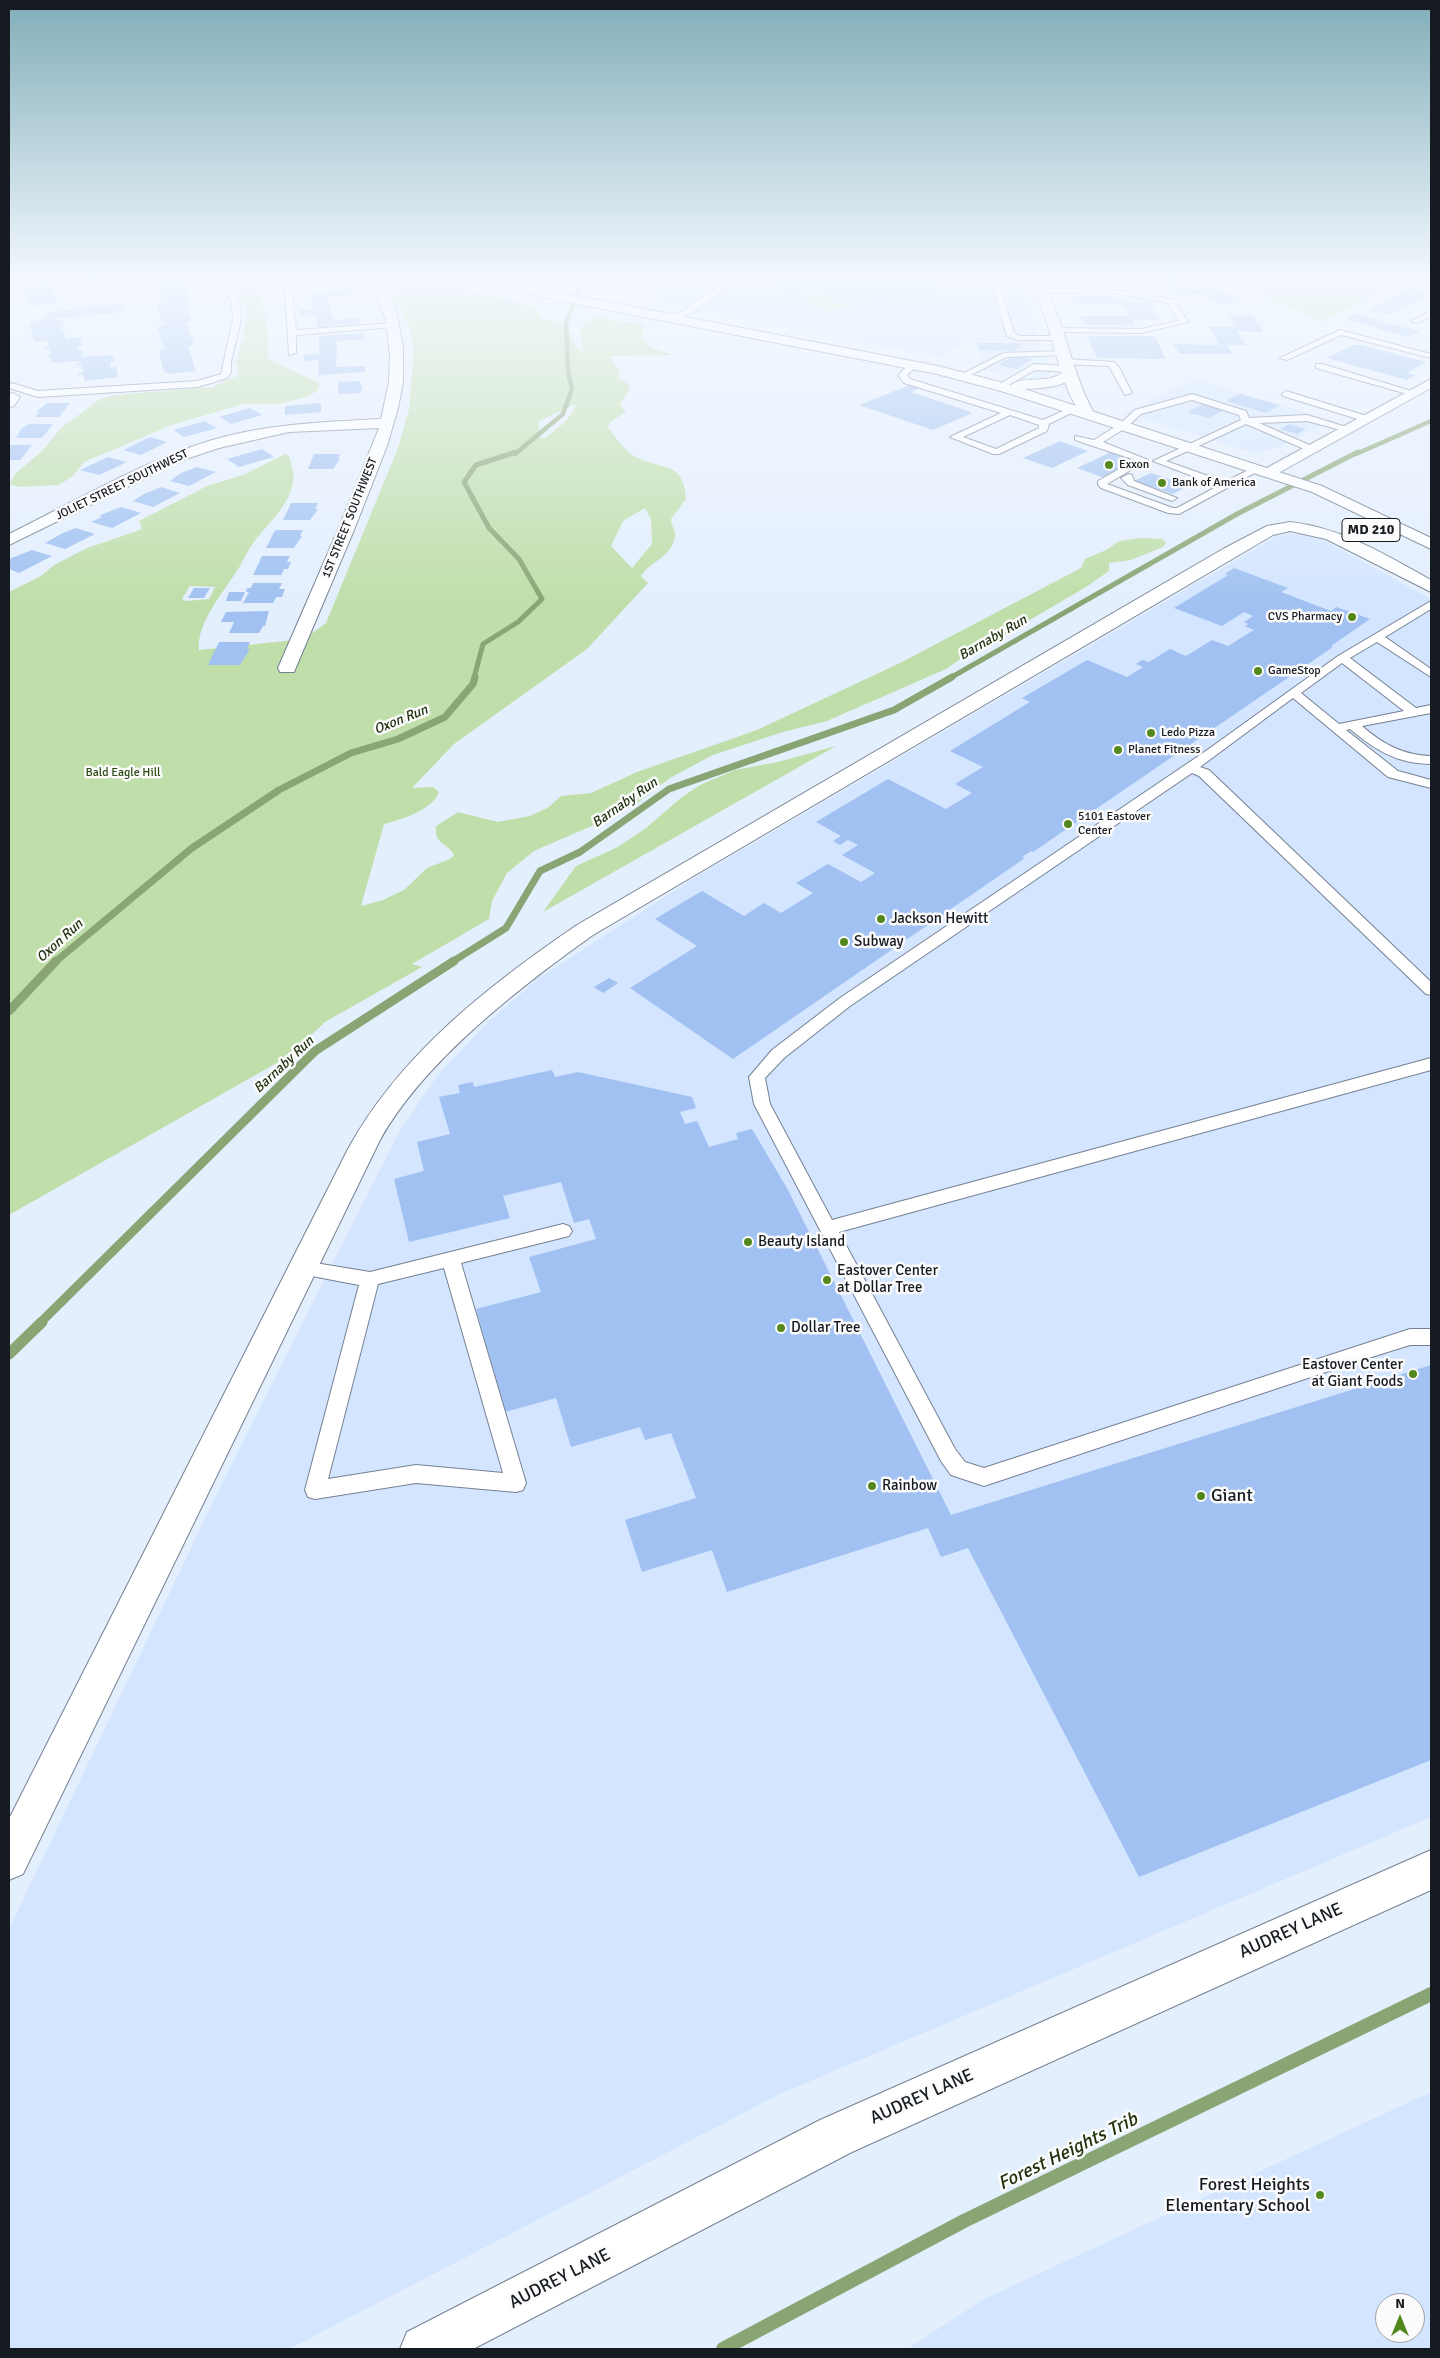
<!DOCTYPE html>
<style>
body{margin:0}
#map{position:relative;width:1440px;height:2358px;overflow:hidden;background:#e4effe;font-family:Signika,sans-serif}
canvas{display:block}
.frame{position:absolute;inset:0;border:10px solid #161b21;pointer-events:none}
.north{position:absolute;left:1375px;top:2293px;width:50px;height:50px;box-sizing:border-box;background:#fbfbfb;border:1px solid #9fa1a4;border-radius:50%;rotate:0deg;font-size:14px;font-weight:700;line-height:20px;text-align:center;color:#161b21}
.north::after{content:'';display:block;margin:auto;width:18px;height:22px;background:#54881f;clip-path:polygon(50% 0,100% 100%,50% 72%,0 100%)}
</style>
<div id="map">
<canvas width="1440" height="2358"></canvas>
<div class="frame"></div>
<div class="north">N</div>
</div>
<script>
const ctx = document.querySelector('canvas').getContext('2d');
ctx.lineJoin = 'round';
function paint(path, color) {
  ctx.fillStyle = color;
  ctx.fill(path, 'evenodd');
}
function strokePath(path, color, width, dash) {
  ctx.strokeStyle = color;
  ctx.lineWidth = width;
  ctx.lineCap = dash ? 'butt' : 'round';
  ctx.setLineDash(dash || []);
  ctx.stroke(path);
}
function write(font, color, halo, rows, align = 'center') {
  ctx.font = font + ' Signika,sans-serif';
  ctx.lineWidth = 5;
  ctx.setLineDash([]);
  ctx.textBaseline = 'middle';
  ctx.strokeStyle = halo;
  ctx.fillStyle = color;
  for (const [text, x, y, turn = 0] of rows) {
    ctx.save();
    ctx.translate(x, y);
    ctx.rotate((+turn || 0) * Math.PI / 180);
    ctx.textAlign = isNaN(turn) ? turn : align;
    if (halo) ctx.strokeText(text, 0, 0);
    ctx.fillText(text, 0, 0);
    ctx.restore();
  }
}
paint(new Path2D(`
 M 633,276 L 1014,276 L 1022,286 L 1040,342 L 964,342 L 940,357 L 658,303 L 657,291 L 635,280 Z
 M 977,343 L 1040,343 L 1051,373 L 1041,378 L 1024,380 L 971,368 L 982,361 Z
 M 1195,379 L 1326,419 L 1333,420 L 1280,447 L 1259,453 L 1245,450 L 1124,413 Z
 M 1291,533 L 1320,538 L 1431,599 L 1431,1817 L 780,2094 L 289,2349 L 9,2349 L 9,1929 L 223,1481 L 398,1134 L 437,1076 L 489,1021 L 539,978 L 694,878 L 1277,536 Z
 M 1431,2092 L 1431,2349 L 907,2349 L 984,2299 ZM 1385,2303 L 1415,2303 L 1415,2333 L 1385,2333 Z`), '#d3e5ff');
paint(new Path2D(`
 M 505,276 L 564,276 L 558,290 Z
 M 1203,276 L 1279,276 L 1299,285 L 1361,289 L 1379,288 L 1399,281 L 1394,276 L 1409,276 L 1414,279 L 1322,321 C 1282,306 1244,286 1203,276 Z
 M 420,278 L 536,307 L 540,312 L 540,318 L 566,323 L 576,348 L 584,353 L 580,333 L 582,325 C 583,323 598,316 600,316 L 609,320 L 646,324 L 642,328 L 644,331 L 641,338 L 650,347 L 673,355 L 609,356 L 620,372 L 618,377 L 631,386 L 620,405 L 626,412 L 610,422 L 608,427 C 615,437 624,450 634,456 C 660,471 684,459 686,499 L 671,519 C 671,525 675,529 675,534 C 675,556 650,561 641,576 L 648,583 L 587,649 L 454,744 L 412,788 L 433,787 L 439,792 C 433,810 400,820 384,824 L 361,906 L 383,900 L 404,890 L 427,868 L 450,859 L 454,855 C 447,842 434,845 436,826 L 458,812 L 498,822 L 530,816 L 549,807 L 561,796 L 591,793 L 637,772 L 757,730 L 900,663 L 1081,568 L 1085,559 L 1106,550 L 1119,541 L 1141,538 L 1163,539 L 1166,543 L 1163,547 L 1131,560 L 1109,563 L 1109,571 L 1086,587 L 994,641 L 973,650 L 946,669 L 827,721 L 783,732 L 713,755 L 670,778 L 640,801 L 615,816 L 534,851 L 507,873 L 492,901 L 489,919 L 412,964 L 422,967 L 325,1022 L 289,1056 L 9,1215 L 9,592 L 41,576 L 54,565 L 87,548 L 140,530 L 142,528 L 139,521 L 207,486 L 243,475 L 285,454 L 289,456 C 291,464 295,474 293,482 C 289,507 265,526 251,546 C 247,552 244,559 240,566 C 227,588 196,622 199,650 L 304,639 L 326,623 L 398,448 L 409,409 L 414,346 L 407,320 L 387,290 L 398,292 L 400,282 ZM 576,404 C 572,418 557,429 545,438 L 539,437 L 539,421 ZM 645,508 L 651,519 L 652,544 L 632,568 L 611,546 L 623,521 ZM 190,586 L 215,587 L 209,599 L 186,601 L 182,599 Z
 M 239,282 L 252,284 L 259,292 L 267,321 L 268,359 L 319,383 L 318,390 L 309,396 L 280,404 L 243,404 L 172,425 L 84,462 L 72,477 L 58,485 L 19,487 L 9,484 L 16,473 L 42,451 L 61,428 L 100,399 L 115,395 L 212,387 L 237,376 L 239,370 L 236,362 L 244,337 L 246,312 L 240,295 Z
 M 823,293 L 850,307 L 827,311 L 801,298 Z
 M 836,746 L 543,912 L 576,866 L 618,847 L 646,828 L 682,797 L 700,785 L 735,770 L 778,762 Z`), '#bfdea9');
strokePath(new Path2D(`
 M 515,454 L 563,414 L 572,389 L 568,372 L 566,322 L 585,276
 M 1356,454 L 1431,421`), '#88a573', 4.5);
strokePath(new Path2D(`
 M 474,678 L 483,644 L 518,622 L 542,599 L 519,559 L 489,528 L 464,482 L 476,465 L 516,452
 M 950,678 L 1237,514 L 1358,452`), '#88a573', 5);
strokePath(new Path2D(`
 M 55,962 L 192,848 L 279,790 L 351,753 L 398,739 L 445,717 L 473,684 L 475,677
 M 452,962 L 506,928 L 540,871 L 580,852 L 669,789 L 894,710 L 952,677`), '#88a573', 7);
strokePath(new Path2D(`
 M 9,1011 L 56,961
 M 40,1323 L 315,1051 L 454,961`), '#88a573', 9);
strokePath(new Path2D(`
 M 9,1354 L 42,1322`), '#88a573', 11);
strokePath(new Path2D(`
 M 723,2349 L 964,2221 L 1431,1994`), '#88a573', 14);
paint(new Path2D(`
 M 65,276 L 116,276 L 116,277 L 50,284 L 55,289 L 56,291 L 52,291 L 53,296 L 57,296 L 58,303 L 28,306 L 27,301 L 23,302 L 27,299 L 25,287 L 40,285 L 40,282 L 43,282 L 43,278 Z
 M 299,276 L 316,276 L 318,279 L 343,277 L 346,281 L 306,286 Z
 M 772,276 L 943,276 L 934,279 L 951,287 L 873,302 L 857,293 L 840,296 L 821,286 L 788,292 L 762,278 Z
 M 1146,276 L 1155,281 L 1177,279 L 1195,290 L 1217,288 L 1241,303 L 1218,304 L 1201,294 L 1178,296 L 1159,283 L 1116,287 L 1104,280 Z
 M 1302,276 L 1380,276 L 1387,283 L 1316,282 L 1313,278 L 1304,278 Z
 M 183,278 L 190,299 L 185,299 L 192,321 L 186,322 L 194,345 L 188,346 L 196,371 L 170,374 L 164,372 L 159,353 L 161,349 L 168,348 L 163,346 L 157,328 L 160,325 L 168,324 L 162,322 L 157,305 L 160,302 L 167,301 L 162,299 L 156,283 L 159,281 Z
 M 1410,288 L 1431,295 L 1389,315 L 1368,310 Z
 M 351,290 L 352,295 L 327,297 L 334,320 L 360,318 L 362,323 L 318,327 L 315,315 L 300,316 L 299,310 L 313,309 L 309,294 Z
 M 1072,296 L 1121,297 L 1124,302 L 1150,302 L 1159,320 L 1132,319 L 1135,325 L 1084,325 L 1080,316 L 1130,316 L 1124,305 L 1075,305 Z
 M 123,303 L 125,311 L 116,313 L 57,318 L 58,320 L 62,320 L 63,325 L 59,326 L 60,328 L 60,331 L 64,331 L 66,339 L 80,337 L 82,346 L 78,346 L 78,351 L 83,351 L 83,353 L 80,357 L 112,355 L 114,362 L 110,363 L 111,368 L 116,367 L 118,377 L 85,381 L 83,374 L 79,375 L 78,373 L 83,372 L 82,365 L 77,366 L 77,364 L 81,363 L 81,361 L 52,363 L 51,357 L 47,358 L 46,356 L 51,355 L 49,348 L 45,349 L 45,347 L 49,347 L 48,341 L 34,342 L 33,337 L 29,337 L 29,335 L 33,335 L 32,328 L 28,329 L 27,327 L 31,327 L 31,321 L 47,319 L 46,316 L 49,315 L 49,312 Z
 M 1356,313 L 1387,323 L 1420,331 L 1408,337 L 1345,319 Z
 M 1228,315 L 1253,315 L 1264,332 L 1237,331 L 1246,345 L 1227,345 L 1233,354 L 1179,354 L 1174,344 L 1219,345 L 1209,327 L 1235,327 Z
 M 364,333 L 364,339 L 337,341 L 336,367 L 365,366 L 365,372 L 318,375 L 319,360 L 304,361 L 304,355 L 319,354 L 319,336 Z
 M 1088,336 L 1155,336 L 1166,359 L 1098,358 L 1089,344 L 1091,344 L 1090,340 L 1086,338 Z
 M 977,343 L 1020,343 L 1021,348 L 1017,348 L 1016,351 L 979,350 Z
 M 1353,345 L 1361,345 L 1426,362 L 1407,373 L 1416,375 L 1407,380 L 1327,358 Z
 M 1014,355 L 1033,359 L 1016,369 L 998,365 Z
 M 360,381 L 363,389 L 361,389 L 361,393 L 338,394 L 338,382 Z
 M 910,385 L 919,388 L 911,392 L 971,412 L 970,414 L 933,430 L 859,405 Z
 M 1240,394 L 1280,405 L 1266,413 L 1226,401 Z
 M 47,403 L 70,403 L 59,417 L 35,417 L 39,412 L 36,412 Z
 M 321,403 L 321,412 L 285,415 L 285,406 Z
 M 1205,403 L 1226,409 L 1208,418 L 1187,412 Z
 M 250,408 L 262,415 L 231,424 L 219,417 Z
 M 205,421 L 217,428 L 184,437 L 173,430 Z
 M 29,424 L 53,424 L 42,438 L 16,438 L 22,428 Z
 M 1289,424 L 1306,429 L 1297,434 L 1280,429 Z
 M 150,437 L 167,442 L 141,455 L 123,450 Z
 M 1060,441 L 1088,451 L 1052,468 L 1023,458 Z
 M 9,445 L 32,445 L 20,460 L 9,460 Z
 M 262,449 L 274,457 L 239,467 L 227,459 Z
 M 1111,452 L 1141,462 L 1107,479 L 1077,468 Z
 M 314,454 L 340,454 L 338,459 L 340,459 L 333,469 L 308,469 Z
 M 108,457 L 127,462 L 99,475 L 80,470 Z
 M 197,467 L 216,472 L 189,486 L 170,481 L 181,473 Z
 M 1151,473 L 1172,480 L 1190,485 L 1173,494 L 1134,481 Z
 M 161,487 L 180,493 L 153,507 L 133,501 L 144,494 Z
 M 291,503 L 318,503 L 315,509 L 318,509 L 310,520 L 283,520 Z
 M 121,507 L 141,513 L 112,528 L 91,522 L 102,517 L 99,516 L 103,514 Z
 M 76,528 L 95,534 L 65,549 L 45,543 L 63,533 Z
 M 275,530 L 303,530 L 300,536 L 302,536 L 294,548 L 266,548 Z
 M 32,550 L 52,556 L 19,573 L 9,569 L 9,559 Z
 M 262,556 L 290,556 L 287,562 L 291,562 L 288,569 L 284,569 L 281,575 L 253,575 Z
 M 1234,568 L 1288,588 L 1281,592 L 1331,611 L 1336,607 L 1370,619 L 1331,646 L 1333,647 L 1033,852 L 1031,851 L 1022,857 L 1025,858 L 733,1059 L 630,988 L 697,946 L 655,919 L 702,891 L 744,916 L 764,903 L 781,913 L 813,893 L 796,883 L 828,864 L 861,882 L 875,873 L 842,855 L 858,845 L 848,840 L 840,845 L 833,841 L 841,836 L 816,822 L 888,779 L 946,809 L 972,793 L 955,784 L 983,767 L 950,751 L 1030,702 L 1022,698 L 1087,660 L 1127,677 L 1143,667 L 1136,664 L 1142,660 L 1149,662 L 1170,649 L 1186,656 L 1212,640 L 1228,646 L 1254,630 L 1245,626 L 1248,624 L 1244,622 L 1253,616 L 1244,612 L 1222,626 L 1174,608 L 1228,575 L 1225,574 Z
 M 253,583 L 282,583 L 279,589 L 285,589 L 282,597 L 276,597 L 273,603 L 243,603 L 249,592 L 246,592 L 247,588 L 251,588 Z
 M 194,588 L 210,588 L 204,598 L 188,598 Z
 M 229,592 L 245,592 L 241,601 L 226,601 Z
 M 269,611 L 265,626 L 263,626 L 259,633 L 229,633 L 234,622 L 221,622 L 226,612 Z
 M 219,642 L 250,642 L 247,649 L 250,649 L 240,665 L 208,665 Z
 M 609,978 L 618,983 L 603,993 L 594,987 Z
 M 552,1070 L 555,1077 L 578,1072 L 692,1097 L 696,1108 L 680,1112 L 685,1124 L 697,1121 L 709,1147 L 738,1139 L 736,1133 L 752,1129 L 788,1190 L 951,1515 L 1431,1365 L 1431,1760 L 1139,1877 L 968,1548 L 941,1557 L 928,1528 L 727,1592 L 712,1550 L 642,1572 L 625,1520 L 696,1498 L 671,1433 L 645,1440 L 640,1427 L 571,1447 L 556,1398 L 505,1412 L 476,1309 L 541,1292 L 529,1257 L 596,1239 L 589,1219 L 574,1223 L 561,1182 L 503,1196 L 510,1218 L 409,1242 L 394,1179 L 424,1171 L 417,1142 L 450,1134 L 439,1097 L 460,1093 L 458,1085 L 473,1082 L 474,1087 Z`), '#a0c1f1');
const lane = new Path2D(`
 M 215,276 L 223,276 L 240,303 L 241,319 L 231,362 L 231,372 L 227,378 L 198,387 L 38,397 L 9,388 L 9,384 L 12,383 L 38,391 L 197,381 L 221,374 L 233,319 L 232,303 Z
 M 711,276 L 720,276 L 732,283 C 721,294 686,321 671,320 L 671,316 L 688,308 L 723,283 Z
 M 983,276 L 992,276 L 998,281 L 1014,333 L 1019,336 L 1062,336 L 1062,340 L 1018,340 L 1007,336 L 991,282 Z
 M 1171,276 C 1188,276 1228,283 1241,295 L 1234,297 L 1226,292 Z
 M 285,289 L 292,291 L 296,330 L 393,323 L 397,325 L 393,327 L 296,335 L 296,353 L 289,355 Z
 M 1042,289 L 1121,290 L 1171,299 L 1174,299 L 1188,322 L 1141,333 L 1056,332 L 1052,330 L 1053,328 L 1141,329 L 1179,321 L 1168,303 L 1121,294 L 1039,293 L 1039,289 Z
 M 1431,311 L 1431,316 L 1418,323 L 1411,321 Z
 M 1340,330 L 1431,354 L 1431,358 L 1341,335 L 1287,360 L 1280,358 Z
 M 1062,351 L 1065,351 L 1065,355 L 1006,357 L 965,378 L 958,376 L 1004,353 Z
 M 1065,359 L 1114,362 L 1119,367 L 1132,393 L 1125,395 L 1109,366 L 1062,364 L 1062,360 Z
 M 911,363 L 918,365 L 907,375 L 910,379 L 1043,420 L 1072,407 L 1079,409 L 1049,424 L 1047,431 L 999,454 L 993,454 L 950,437 L 1001,413 L 904,383 L 898,375 ZM 1010,415 L 1039,425 L 1039,428 L 996,449 L 963,437 Z
 M 1034,364 L 1067,366 L 1071,369 L 1067,372 L 1035,370 L 1003,388 L 996,386 Z
 M 1316,364 L 1322,364 L 1418,393 L 1411,395 L 1316,368 Z
 M 1286,391 L 1370,417 L 1372,419 L 1364,421 L 1283,396 L 1282,394 Z
 M 1192,394 L 1246,411 L 1249,418 L 1307,415 L 1353,429 L 1348,432 L 1307,421 L 1259,423 L 1314,447 L 1314,451 L 1311,452 L 1246,424 L 1166,461 L 1225,482 L 1254,467 L 1262,469 L 1179,514 L 1168,513 L 1101,488 L 1098,485 L 1098,481 L 1135,460 L 1075,440 L 1075,436 L 1094,440 L 1121,423 L 1135,410 ZM 1192,400 L 1239,415 L 1241,420 L 1153,461 L 1218,486 L 1177,508 L 1173,508 L 1107,484 L 1148,460 L 1103,442 L 1127,427 L 1141,414 Z
 M 1129,474 L 1132,475 L 1134,481 L 1177,498 L 1172,501 L 1169,500 L 1128,485 L 1121,478 Z
 M 1431,601 L 1431,609 L 1385,637 L 1431,669 L 1431,677 L 1377,642 L 1350,658 L 1416,708 L 1431,705 L 1431,713 L 1362,726 C 1384,745 1403,755 1431,756 L 1431,764 C 1398,764 1375,750 1350,729 L 1346,730 L 1398,771 L 1431,780 L 1431,788 L 1388,777 L 1293,698 L 1200,767 L 1209,770 L 1431,982 L 1431,995 L 1426,994 L 1199,776 L 1192,773 L 850,1006 L 784,1058 L 765,1078 L 770,1104 L 832,1220 L 1431,1058 L 1431,1070 L 839,1232 L 955,1449 L 965,1462 L 984,1468 L 1410,1329 L 1431,1329 L 1431,1345 L 1410,1345 L 1362,1360 L 984,1486 L 951,1475 L 941,1461 L 754,1104 L 749,1077 L 772,1050 L 840,998 L 1203,753 L 1338,656 ZM 1342,663 L 1404,711 L 1339,724 L 1301,693 Z
 M 563,1224 L 569,1226 L 572,1231 L 569,1236 L 461,1263 L 526,1483 L 523,1490 L 516,1492 L 416,1483 L 315,1499 L 308,1497 L 305,1490 L 359,1285 L 296,1273 L 294,1268 L 296,1263 L 303,1261 L 370,1272 ZM 444,1268 L 503,1473 L 416,1465 L 328,1479 L 378,1284 Z`);
const street = new Path2D(`
 M 376,276 L 388,276 L 387,289 L 396,311 L 403,346 L 403,382 L 398,408 L 387,446 L 354,530 L 294,672 L 280,672 L 278,668 L 338,530 L 379,428 L 289,432 L 219,448 L 180,461 L 9,545 L 9,534 C 74,502 139,463 209,441 C 265,424 323,422 381,419 L 389,382 L 390,355 L 386,320 L 375,289 Z
 M 13,393 L 20,397 L 14,406 L 9,407 L 9,394 Z
 M 1290,522 C 1343,528 1386,555 1431,580 L 1431,592 L 1326,539 L 1290,531 L 1273,535 L 593,935 C 520,987 424,1061 380,1140 L 23,1874 L 9,1880 L 9,1819 L 348,1149 C 400,1054 489,985 577,925 L 1223,549 L 1267,526 Z
 M 1431,1850 L 1431,1890 L 852,2152 L 473,2349 L 400,2349 L 407,2332 L 820,2120 Z`);
const secondary = new Path2D(`
 M 1026,276 L 1038,276 C 1065,317 1070,370 1094,413 L 1092,416 L 1082,416 C 1053,374 1054,318 1026,276 Z
 M 1421,276 L 1431,276 L 1431,282 Z
 M 1431,379 L 1431,388 L 1273,476 L 1263,476 L 1260,473 L 1263,470 Z`);
const primary = new Path2D(`
 M 462,276 L 483,276 L 546,290 L 938,366 L 1011,385 C 1021,377 1038,381 1051,378 C 1059,376 1065,370 1074,372 L 1076,375 C 1064,388 1040,388 1024,389 L 1322,486 L 1431,538 L 1431,549 L 1312,492 L 1001,391 L 937,374 L 546,298 L 464,278 Z`);
strokePath(lane, '#758192', 2);
strokePath(street, '#758192', 2);
strokePath(secondary, '#758192', 2);
strokePath(primary, '#758192', 2);
paint(lane, '#fff');
paint(street, '#fff');
paint(secondary, '#fff');
paint(primary, '#fff');
const sky = ctx.createLinearGradient(0, 0, 0, 606);
sky.addColorStop(0, '#81aeb9');
sky.addColorStop(0.46, '#f3f8ff');
sky.addColorStop(1, '#f3f8ff00');
ctx.fillStyle = sky;
ctx.fillRect(0, 0, 1440, 606);
for (const [x, y, r, color] of [
 [1109,465,5,"#54881f"],
 [1162,483,5,"#54881f"],
 [1352,617,5,"#54881f"],
 [1258,671,5,"#54881f"],
 [1151,733,5,"#54881f"],
 [1118,750,5,"#54881f"],
 [1068,824,5,"#54881f"],
 [881,919,5,"#54881f"],
 [844,942,5,"#54881f"],
 [748,1242,5,"#54881f"],
 [827,1280,5,"#54881f"],
 [781,1328,5,"#54881f"],
 [1413,1374,5,"#54881f"],
 [872,1486,5,"#54881f"],
 [1201,1496,5,"#54881f"],
 [1320,2195,5,"#54881f"]
]) {
  const dot = new Path2D();
  dot.arc(x, y, r, 0, 2 * Math.PI);
  ctx.fillStyle = color;
  ctx.fill(dot);
  strokePath(dot, '#fbfbfb', 2);
}
write('12px', '#161b21', '#fbfbfb', [
 ["Exxon",1119,465],
 ["Bank of America",1172,483],
 ["CVS Pharmacy",1342,617,"right"],
 ["GameStop",1268,671],
 ["Ledo Pizza",1161,733],
 ["Planet Fitness",1128,750],
 ["5101 Eastover",1078,817],
 ["Center",1078,831]
], 'left');
write('12px', '#161b21', '#fbfbfb', [
 ["JOLIET STREET SOUTHWEST",122,485,-26],
 ["1ST STREET SOUTHWEST",350,518,-68]
]);
write('12px', '#2d4913', '#fbfbfb', [
 ["Bald Eagle Hill",123,773]
]);
for (const [x, y, w] of [
 [1371,530,58]
]) {
  const box = new Path2D();
  box.roundRect(x - w / 2, y - 11.5, w, 23, 4);
  ctx.fillStyle = '#fbfbfb';
  ctx.fill(box);
  strokePath(box, '#161b21', 1);
}
write('bold 14px', '#161b21', null, [
 ["MD 210",1371,530]
]);
write('italic 14px', '#1d300b', '#fbfbfb', [
 ["Barnaby Run",993,638,-30],
 ["Oxon Run",401,720,-22],
 ["Barnaby Run",625,803,-35],
 ["Oxon Run",60,941,-42],
 ["Barnaby Run",284,1065,-43]
]);
write('15px', '#161b21', '#fbfbfb', [
 ["Jackson Hewitt",891,919],
 ["Subway",854,942],
 ["Beauty Island",758,1242],
 ["Eastover Center",837,1271],
 ["at Dollar Tree",837,1288],
 ["Dollar Tree",791,1328],
 ["Eastover Center",1403,1365,"right"],
 ["at Giant Foods",1403,1382,"right"],
 ["Rainbow",882,1486]
], 'left');
write('18px', '#161b21', '#fbfbfb', [
 ["Giant",1211,1496],
 ["Forest Heights",1310,2185,"right"],
 ["Elementary School",1310,2206,"right"]
], 'left');
write('18px', '#161b21', '#fbfbfb', [
 ["AUDREY LANE",1291,1931,-24],
 ["AUDREY LANE",922,2097,-24],
 ["AUDREY LANE",560,2279,-27]
]);
write('italic 19px', '#1d300b', '#fbfbfb', [
 ["Forest Heights Trib",1068,2152,-26]
]);
</script>
